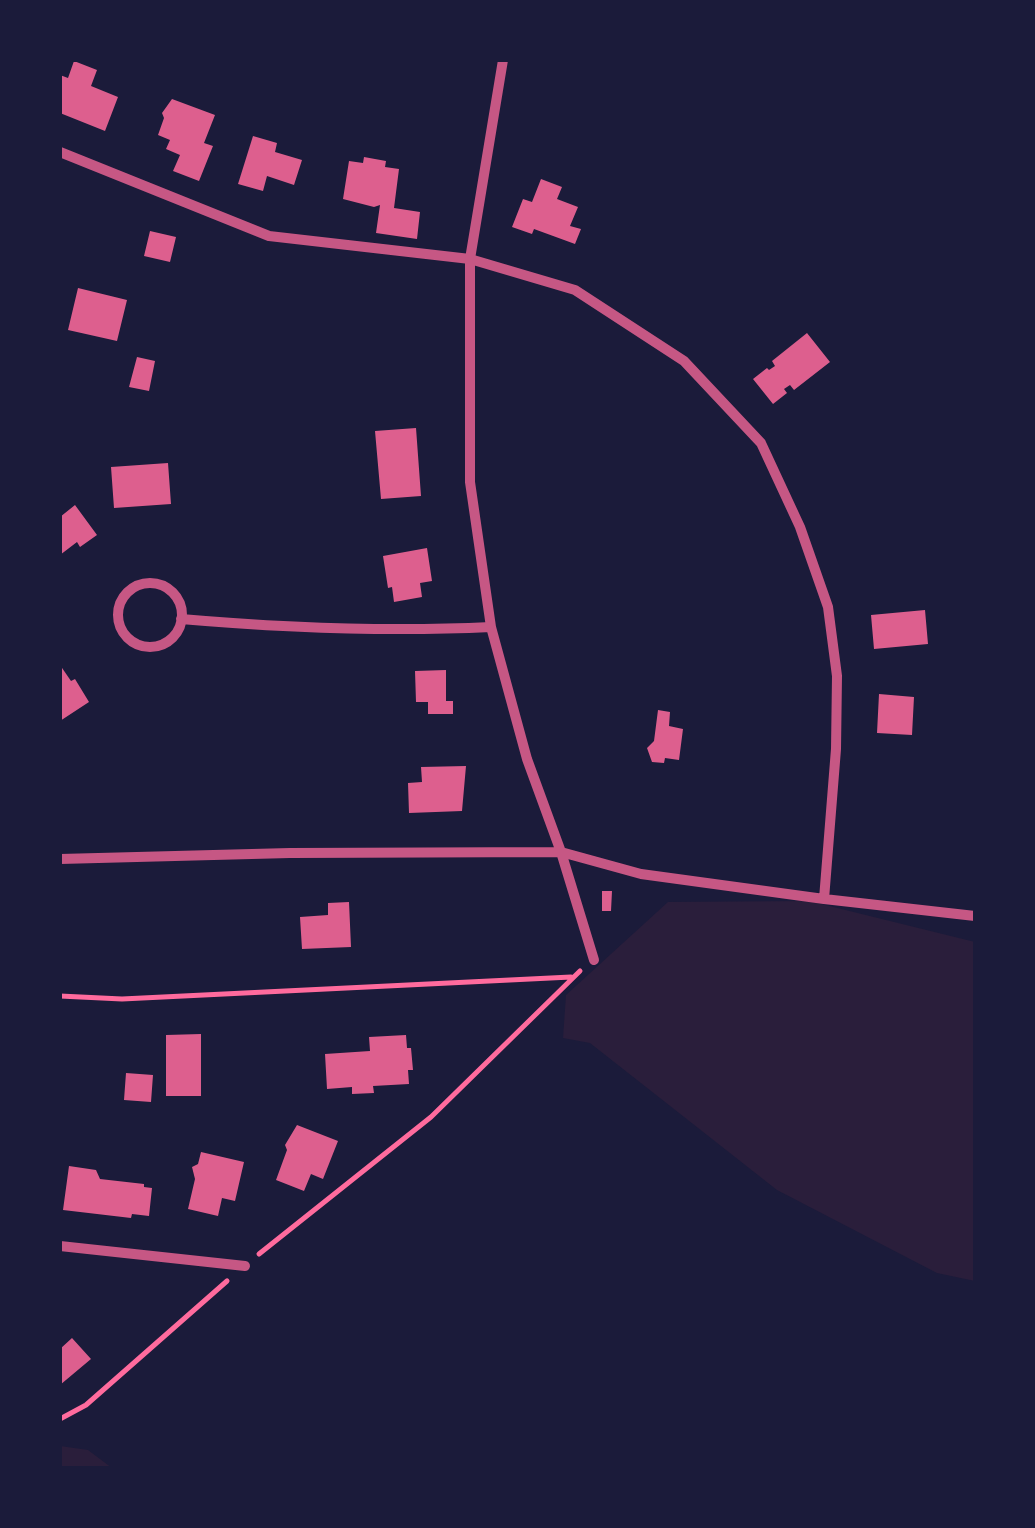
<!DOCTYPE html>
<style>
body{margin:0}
#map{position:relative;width:1035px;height:1528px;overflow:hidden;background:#1b1b3a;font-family:Lato,sans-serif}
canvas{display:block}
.frame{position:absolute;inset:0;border:62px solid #1b1b3a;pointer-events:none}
</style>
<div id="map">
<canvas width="1035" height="1528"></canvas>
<div class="frame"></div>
</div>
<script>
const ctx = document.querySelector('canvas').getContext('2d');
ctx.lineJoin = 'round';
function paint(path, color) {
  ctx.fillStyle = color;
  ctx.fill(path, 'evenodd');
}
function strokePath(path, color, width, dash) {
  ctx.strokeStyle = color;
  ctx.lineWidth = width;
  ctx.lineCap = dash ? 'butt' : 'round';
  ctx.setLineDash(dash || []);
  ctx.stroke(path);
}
paint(new Path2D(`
 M 809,901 L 975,942 L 975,1281 L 937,1273 L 777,1190 L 590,1043 L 563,1038 L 566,995 L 668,902 Z
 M 60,1446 L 88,1450 L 112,1468 L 60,1468 Z`), '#2a1e3b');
paint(new Path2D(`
 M 74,61 L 97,70 L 91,86 L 118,97 L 105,131 L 60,113 L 60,75 L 68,78 Z
 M 172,99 L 215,115 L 204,143 L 213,146 L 199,181 L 173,171 L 180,155 L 166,149 L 170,140 L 158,135 L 164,118 L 162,113 Z
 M 253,136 L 277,143 L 275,152 L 302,160 L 294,185 L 267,176 L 263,191 L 238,184 Z
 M 364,157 L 386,161 L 385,167 L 399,169 L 394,208 L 420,212 L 417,239 L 376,233 L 380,205 L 374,207 L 343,199 L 349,161 L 363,163 Z
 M 541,179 L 562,187 L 557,199 L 578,207 L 570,226 L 581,229 L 575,244 L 534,229 L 532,234 L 512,227 L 523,199 L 532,202 Z
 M 150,231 L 176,237 L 170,262 L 144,256 Z
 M 78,288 L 127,300 L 117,341 L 68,330 Z
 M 807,333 L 830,362 L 794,390 L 790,385 L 784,389 L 787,393 L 773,404 L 753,379 L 767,368 L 769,370 L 775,366 L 772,361 Z
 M 137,357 L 155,361 L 149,391 L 129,387 Z
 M 416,428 L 421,496 L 381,499 L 375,431 Z
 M 168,463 L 171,504 L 114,508 L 111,467 Z
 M 75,505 L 97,535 L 80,547 L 77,542 L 60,555 L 60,517 Z
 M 427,548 L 432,581 L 420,583 L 422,597 L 394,602 L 392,587 L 388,588 L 383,556 Z
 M 925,610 L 928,644 L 874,649 L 871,615 Z
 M 60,665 L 71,681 L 75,679 L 89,702 L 60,721 Z
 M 446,670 L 446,701 L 453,701 L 453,714 L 428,714 L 428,702 L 416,702 L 415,671 Z
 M 879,694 L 914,697 L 912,735 L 877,733 Z
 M 658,710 L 670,712 L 669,726 L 683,729 L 679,760 L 665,758 L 664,763 L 652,762 L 647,748 L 654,741 Z
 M 466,766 L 462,811 L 409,813 L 408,783 L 422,782 L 421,767 Z
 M 602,891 L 612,891 L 611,911 L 602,911 Z
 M 349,902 L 351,947 L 302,949 L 300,917 L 328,915 L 328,903 Z
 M 201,1034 L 201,1096 L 166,1096 L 166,1035 Z
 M 406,1035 L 407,1048 L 411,1048 L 413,1070 L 408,1070 L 409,1084 L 373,1086 L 374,1093 L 352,1094 L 352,1087 L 327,1089 L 325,1054 L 370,1051 L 369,1037 Z
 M 126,1073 L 153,1075 L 151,1102 L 124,1100 Z
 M 297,1125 L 338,1141 L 323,1179 L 311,1174 L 304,1191 L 276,1180 L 287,1150 L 285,1145 Z
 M 201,1152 L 244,1162 L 235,1201 L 222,1198 L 218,1216 L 188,1209 L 195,1179 L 192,1167 L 198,1164 Z
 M 69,1166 L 96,1170 L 100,1179 L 144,1184 L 144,1187 L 152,1188 L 149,1216 L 132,1214 L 131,1218 L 63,1210 Z
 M 72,1338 L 91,1359 L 60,1385 L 60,1349 Z`), '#dd5f8e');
strokePath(new Path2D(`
 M 60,996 L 122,999 L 571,977
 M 259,1254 L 431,1117 L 580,971
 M 60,1419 L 86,1405 L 227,1281`), '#ff6b9d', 5);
strokePath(new Path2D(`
 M 503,60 L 470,259 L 470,482 L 491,627 L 527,759 L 561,852 L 594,960
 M 60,152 L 269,236 L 470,259 L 575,290 L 684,361 L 761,443 L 800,527 L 828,607 L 837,676 L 836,749 L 824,899
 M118 615a32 32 0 1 1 64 0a32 32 0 1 1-64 0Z
 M 181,619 C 285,628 387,632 491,627
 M 60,859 L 290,853 L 561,852 L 641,874 L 824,899 L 975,916
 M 60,1246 L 245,1266`), '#c65784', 10);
</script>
